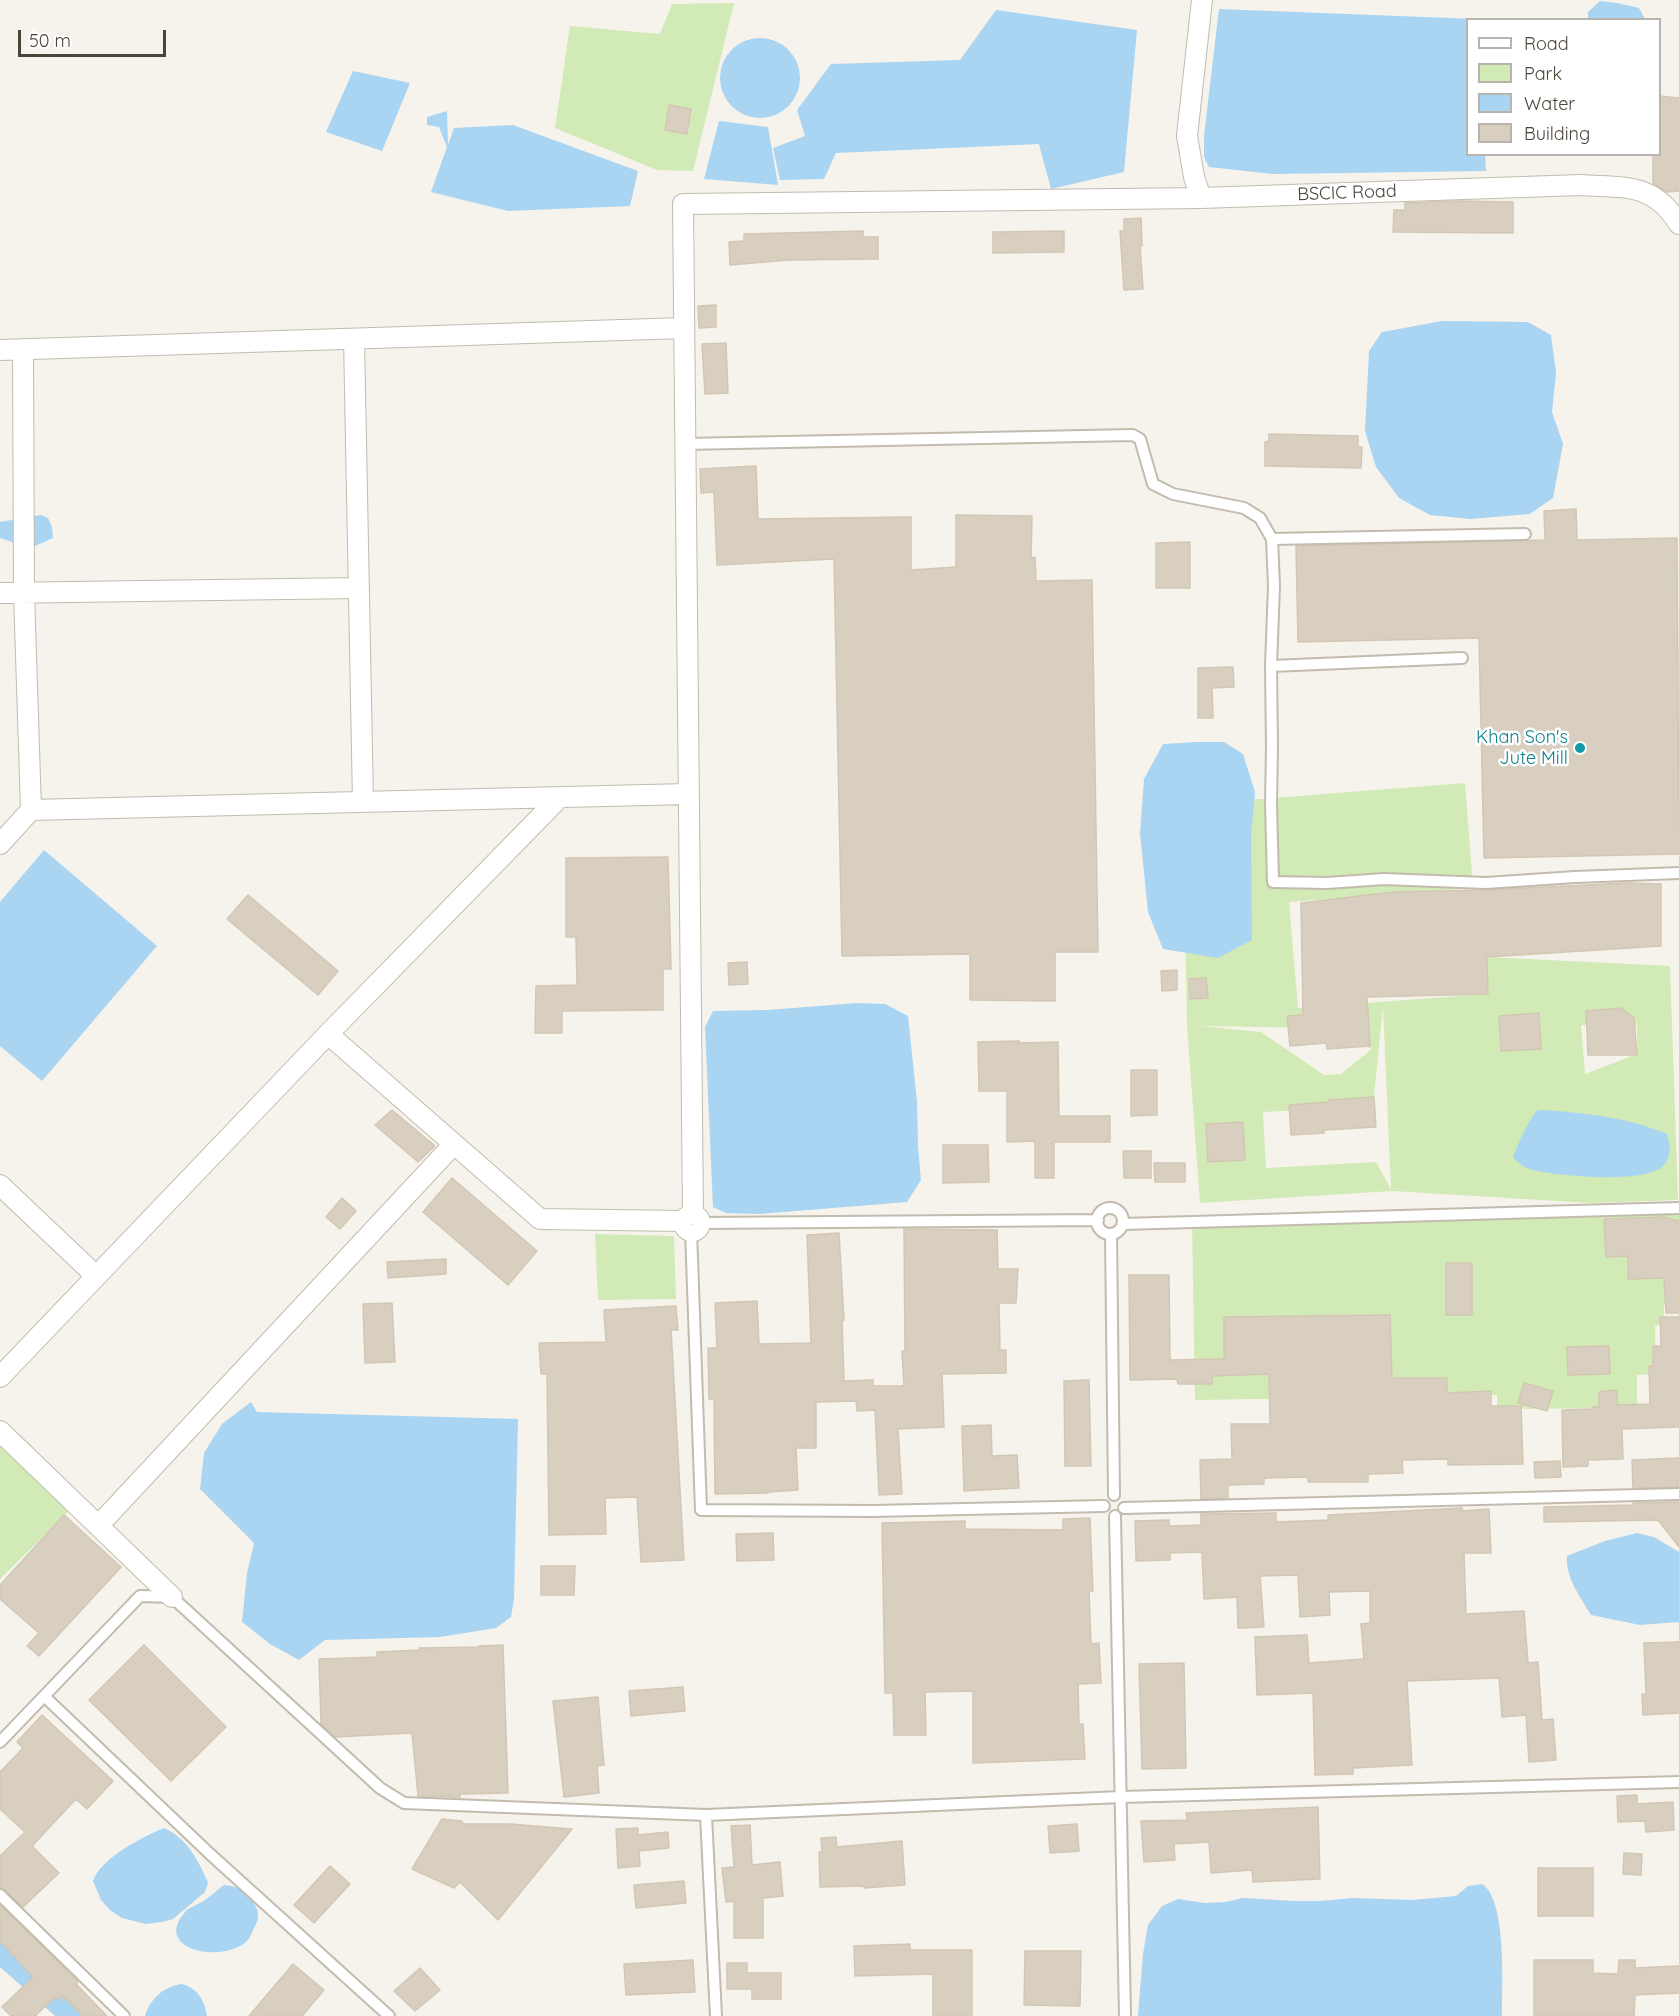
<!DOCTYPE html>
<style>
body{margin:0}
#map{position:relative;width:1679px;height:2016px;overflow:hidden;background:#f6f3ec;font-family:Quicksand,sans-serif}
canvas{display:block}
.legend{position:absolute;left:1466px;top:18px;width:195px;height:138px;box-sizing:border-box;background:#fff;border:2px solid #b7b4b0;margin:0;padding:8px 10px;list-style:none;font-size:18px;color:#4b4439}
.legend li{display:flex;align-items:center;gap:12px;height:30px}
.legend b{width:30px;border:2px solid #b7b4b0}
.scale{position:absolute;left:18px;top:30px;width:148px;height:27px;box-sizing:border-box;border:3px solid #4b4439;border-top:0;padding-left:8px;font-size:18px;line-height:21px;white-space:nowrap;color:#4b4439;-webkit-text-stroke:4px #fff;paint-order:stroke}
</style>
<div id="map">
<canvas width="1679" height="2016"></canvas>
<ul class="legend">
<li><b style="height:8px;background:#fff"></b>Road</li>
<li><b style="height:16px;background:#d2eab5"></b>Park</li>
<li><b style="height:16px;background:#a9d4f2"></b>Water</li>
<li><b style="height:16px;background:#d8cfc1"></b>Building</li>
</ul>
<div class="scale">50 m</div>
</div>
<script>
const ctx = document.querySelector('canvas').getContext('2d');
ctx.lineJoin = 'round';
function paint(path, color) {
  ctx.fillStyle = color;
  ctx.fill(path, 'evenodd');
}
function strokePath(path, color, width, dash) {
  ctx.strokeStyle = color;
  ctx.lineWidth = width;
  ctx.lineCap = dash ? 'butt' : 'round';
  ctx.setLineDash(dash || []);
  ctx.stroke(path);
}
function write(font, color, halo, rows, align = 'center') {
  ctx.font = font + ' Quicksand,sans-serif';
  ctx.lineWidth = 5;
  ctx.setLineDash([]);
  ctx.textBaseline = 'middle';
  ctx.strokeStyle = halo;
  ctx.fillStyle = color;
  for (const [text, x, y, turn = 0] of rows) {
    ctx.save();
    ctx.translate(x, y);
    ctx.rotate((+turn || 0) * Math.PI / 180);
    ctx.textAlign = isNaN(turn) ? turn : align;
    if (halo) ctx.strokeText(text, 0, 0);
    ctx.fillText(text, 0, 0);
    ctx.restore();
  }
}
paint(new Path2D(`
 M 734,3 L 693,171 L 657,170 L 555,128 L 570,26 L 660,34 L 672,4 Z
 M 1465,783 L 1473,888 L 1289,902 L 1298,1008 L 1487,994 L 1487,957 L 1670,966 L 1678,1200 L 1590,1203 L 1392,1191 L 1200,1203 L 1187,1025 L 1183,805 ZM 1383,1007 L 1391,1189 L 1376,1162 L 1266,1168 L 1263,1112 L 1373,1106 ZM 1581,1025 L 1637,1025 L 1637,1054 L 1585,1074 ZM 1199,1026 L 1319,1028 L 1372,1049 L 1341,1074 L 1324,1075 L 1261,1032 Z
 M 1679,1212 L 1679,1289 L 1664,1305 L 1664,1322 L 1655,1326 L 1656,1374 L 1637,1375 L 1637,1408 L 1497,1409 L 1497,1395 L 1195,1400 L 1192,1221 Z
 M 595,1234 L 674,1236 L 676,1299 L 598,1300 Z
 M 0,1444 L 71,1509 L 0,1579 Z`), '#d2eab5');
paint(new Path2D(`
 M 1600,1 L 1617,3 L 1639,8 L 1645,19 L 1588,19 L 1588,12 Z
 M 1219,9 L 1476,19 L 1468,20 L 1468,154 L 1485,155 L 1486,171 L 1273,174 L 1209,167 L 1204,157 L 1204,136 Z
 M 996,10 L 1137,30 L 1124,172 L 1051,189 L 1039,144 L 836,153 L 824,179 L 780,180 L 773,148 L 805,136 L 797,110 L 831,64 L 960,60 Z
 M720 78a40 40 0 1 1 80 0a40 40 0 1 1-80 0Z
 M 353,71 L 410,83 L 382,151 L 326,132 Z
 M 447,111 L 448,145 L 454,128 L 513,125 L 638,171 L 630,206 L 508,211 L 431,192 L 447,147 L 439,127 L 427,125 L 427,117 Z
 M 719,121 L 768,127 L 778,185 L 704,179 Z
 M 1442,321 L 1528,322 L 1551,335 L 1556,373 L 1552,412 L 1563,444 L 1553,498 L 1530,514 L 1470,519 L 1430,515 L 1399,498 L 1376,467 L 1365,431 L 1369,351 L 1382,332 Z
 M 41,515 L 48,518 L 52,527 L 53,538 L 35,546 L 20,556 L 12,542 L 0,538 L 0,522 Z
 M 1196,742 L 1224,742 L 1243,754 L 1255,792 L 1251,835 L 1252,940 L 1218,958 L 1163,949 L 1148,912 L 1140,833 L 1144,779 L 1163,744 Z
 M 44,850 L 157,946 L 42,1081 L 0,1046 L 0,902 Z
 M 857,1003 L 885,1004 L 908,1016 L 917,1101 L 918,1147 L 921,1180 L 907,1202 L 759,1214 L 726,1213 L 713,1207 L 705,1027 L 713,1011 L 768,1010 Z
 M 1543,1110 C 1586,1113 1627,1117 1667,1134 C 1670,1145 1672,1155 1664,1165 C 1648,1185 1552,1176 1529,1169 C 1523,1167 1518,1162 1513,1158 C 1519,1141 1526,1126 1536,1111 Z
 M 251,1402 L 257,1412 L 518,1419 L 514,1599 L 511,1617 L 496,1628 L 440,1637 L 325,1640 L 299,1660 L 270,1644 L 242,1622 L 247,1573 L 254,1543 L 200,1489 L 204,1453 L 222,1424 Z
 M 1637,1533 L 1654,1537 L 1679,1552 L 1679,1622 L 1640,1625 L 1591,1615 C 1581,1598 1565,1577 1567,1556 L 1605,1541 Z
 M 164,1828 C 187,1838 199,1861 208,1883 L 205,1892 L 173,1919 L 162,1922 L 146,1924 L 122,1918 L 110,1910 L 101,1900 L 93,1881 C 101,1858 142,1837 164,1828 Z
 M 1482,1884 C 1507,1899 1502,1988 1502,2016 L 1138,2016 L 1143,1954 L 1148,1925 L 1162,1906 L 1178,1899 L 1205,1903 L 1225,1902 L 1243,1898 L 1295,1901 L 1321,1901 L 1352,1898 L 1412,1900 L 1456,1896 L 1468,1886 Z
 M 224,1885 C 240,1887 249,1891 256,1907 C 260,1914 258,1921 254,1928 C 252,1932 250,1937 248,1940 C 224,1965 150,1950 186,1911 C 190,1907 197,1905 202,1902 C 210,1897 217,1890 224,1885 Z
 M 182,1984 C 198,1989 204,1999 207,2016 L 145,2016 C 150,1999 164,1986 182,1984 Z`), '#a9d4f2');
strokePath(new Path2D(`
 M 0,1953 L 71,2016`), '#a9d4f2', 21);
const building = new Path2D(`
 M 1659,96 L 1679,98 L 1679,191 L 1667,192 L 1653,183 L 1653,154 L 1659,154 Z
 M 669,105 L 691,109 L 687,134 L 665,130 Z
 M 1460,201 L 1513,202 L 1513,233 L 1393,232 L 1394,210 L 1405,210 L 1405,203 Z
 M 1141,218 L 1142,246 L 1140,246 L 1143,289 L 1124,290 L 1120,231 L 1124,231 L 1124,219 Z
 M 863,231 L 863,237 L 878,237 L 878,259 L 789,260 L 730,265 L 729,242 L 744,241 L 744,234 Z
 M 1064,231 L 1064,252 L 993,253 L 993,232 Z
 M 716,305 L 716,327 L 699,328 L 698,306 Z
 M 726,343 L 728,393 L 705,394 L 702,344 Z
 M 1269,434 L 1358,436 L 1358,447 L 1362,447 L 1361,468 L 1265,466 L 1265,442 L 1269,441 Z
 M 756,466 L 758,519 L 911,517 L 911,570 L 956,567 L 956,515 L 1032,516 L 1031,558 L 1035,557 L 1036,581 L 1092,580 L 1098,952 L 1055,952 L 1055,1001 L 970,1000 L 970,954 L 842,956 L 834,559 L 717,565 L 714,492 L 701,493 L 700,469 Z
 M 1576,509 L 1577,540 L 1677,538 L 1679,854 L 1484,858 L 1479,638 L 1298,642 L 1296,546 L 1545,540 L 1544,511 Z
 M 1190,542 L 1190,588 L 1156,588 L 1156,543 Z
 M 1233,667 L 1234,687 L 1212,688 L 1213,718 L 1198,718 L 1198,668 Z
 M 668,857 L 671,969 L 663,969 L 663,1010 L 562,1011 L 562,1033 L 535,1033 L 536,986 L 577,985 L 576,937 L 566,937 L 566,858 Z
 M 1626,883 L 1661,884 L 1661,946 L 1487,957 L 1488,994 L 1367,997 L 1370,1046 L 1327,1049 L 1326,1043 L 1290,1046 L 1287,1016 L 1303,1015 L 1301,903 L 1393,892 L 1486,890 Z
 M 248,895 L 338,971 L 318,995 L 227,919 Z
 M 747,962 L 748,984 L 729,985 L 728,963 Z
 M 1177,970 L 1177,990 L 1162,991 L 1161,971 Z
 M 1206,978 L 1208,998 L 1190,999 L 1189,979 Z
 M 1621,1008 L 1634,1018 L 1637,1055 L 1588,1055 L 1586,1011 Z
 M 1539,1013 L 1541,1049 L 1501,1051 L 1499,1016 Z
 M 1019,1041 L 1019,1043 L 1058,1042 L 1059,1116 L 1110,1116 L 1110,1142 L 1054,1142 L 1054,1178 L 1035,1178 L 1035,1141 L 1007,1142 L 1007,1091 L 979,1091 L 978,1042 Z
 M 1131,1070 L 1157,1070 L 1157,1115 L 1131,1116 Z
 M 1374,1097 L 1376,1127 L 1324,1130 L 1324,1133 L 1291,1135 L 1289,1105 L 1329,1102 L 1329,1100 Z
 M 392,1110 L 435,1146 L 418,1162 L 375,1125 Z
 M 1243,1122 L 1245,1160 L 1208,1162 L 1206,1124 Z
 M 943,1145 L 988,1145 L 989,1182 L 943,1183 Z
 M 1123,1151 L 1151,1151 L 1151,1178 L 1124,1178 Z
 M 1154,1163 L 1185,1163 L 1185,1182 L 1155,1182 Z
 M 452,1178 L 537,1251 L 508,1285 L 423,1212 Z
 M 342,1198 L 356,1211 L 340,1229 L 326,1217 Z
 M 1664,1217 L 1679,1221 L 1679,1313 L 1666,1313 L 1664,1278 L 1628,1279 L 1628,1256 L 1606,1257 L 1604,1219 Z
 M 904,1229 L 997,1230 L 998,1269 L 1018,1269 L 1016,1303 L 999,1303 L 1000,1350 L 1006,1350 L 1006,1373 L 942,1374 L 944,1427 L 898,1429 L 902,1494 L 879,1495 L 875,1410 L 857,1411 L 856,1401 L 816,1402 L 816,1448 L 796,1448 L 798,1490 L 768,1492 L 768,1493 L 715,1494 L 714,1399 L 709,1399 L 708,1348 L 717,1348 L 715,1303 L 757,1301 L 759,1344 L 811,1343 L 807,1235 L 839,1233 L 844,1320 L 842,1320 L 844,1381 L 873,1380 L 873,1386 L 904,1386 L 902,1351 L 905,1351 Z
 M 446,1259 L 446,1274 L 388,1278 L 387,1262 Z
 M 1446,1263 L 1472,1263 L 1472,1315 L 1446,1315 Z
 M 1129,1275 L 1169,1275 L 1170,1360 L 1224,1359 L 1224,1317 L 1390,1315 L 1392,1378 L 1447,1378 L 1447,1393 L 1491,1391 L 1491,1406 L 1521,1406 L 1523,1464 L 1448,1465 L 1448,1459 L 1402,1460 L 1403,1473 L 1368,1474 L 1368,1482 L 1308,1482 L 1308,1477 L 1264,1478 L 1264,1484 L 1228,1485 L 1228,1498 L 1201,1499 L 1200,1460 L 1232,1459 L 1231,1424 L 1270,1424 L 1269,1374 L 1212,1376 L 1212,1384 L 1178,1384 L 1177,1379 L 1130,1380 Z
 M 392,1303 L 395,1362 L 365,1363 L 363,1304 Z
 M 676,1306 L 678,1330 L 671,1330 L 684,1560 L 641,1562 L 637,1497 L 605,1498 L 606,1534 L 549,1535 L 547,1374 L 541,1374 L 539,1343 L 606,1342 L 604,1310 Z
 M 1660,1317 L 1679,1317 L 1679,1427 L 1622,1429 L 1623,1459 L 1588,1460 L 1588,1466 L 1563,1467 L 1562,1410 L 1592,1409 L 1592,1407 L 1599,1407 L 1599,1392 L 1617,1390 L 1617,1405 L 1650,1404 L 1649,1366 L 1653,1366 L 1653,1346 L 1661,1346 Z
 M 1609,1346 L 1610,1374 L 1568,1375 L 1567,1347 Z
 M 1089,1380 L 1091,1466 L 1065,1466 L 1064,1381 Z
 M 1524,1383 L 1553,1391 L 1547,1411 L 1518,1403 Z
 M 991,1425 L 992,1456 L 1017,1455 L 1019,1488 L 964,1491 L 962,1426 Z
 M 1679,1458 L 1679,1487 L 1633,1488 L 1632,1460 Z
 M 1560,1461 L 1561,1477 L 1535,1478 L 1534,1462 Z
 M 1679,1502 L 1679,1547 L 1658,1520 L 1544,1522 L 1544,1507 L 1633,1505 L 1633,1503 Z
 M 1462,1508 L 1462,1511 L 1489,1509 L 1491,1553 L 1464,1553 L 1466,1614 L 1524,1611 L 1528,1663 L 1538,1662 L 1542,1720 L 1553,1719 L 1556,1760 L 1529,1762 L 1526,1715 L 1502,1717 L 1499,1678 L 1407,1681 L 1412,1765 L 1353,1768 L 1353,1774 L 1315,1775 L 1313,1693 L 1257,1695 L 1255,1637 L 1307,1635 L 1309,1663 L 1364,1659 L 1361,1624 L 1370,1623 L 1370,1591 L 1329,1592 L 1330,1615 L 1300,1617 L 1298,1575 L 1260,1576 L 1264,1627 L 1238,1628 L 1237,1597 L 1204,1599 L 1202,1552 L 1170,1553 L 1170,1560 L 1136,1561 L 1135,1521 L 1169,1520 L 1169,1526 L 1201,1525 L 1201,1514 L 1276,1513 L 1276,1522 L 1328,1520 L 1328,1515 Z
 M 64,1515 L 121,1567 L 39,1656 L 27,1646 L 39,1633 L 0,1599 L 0,1585 Z
 M 1090,1518 L 1093,1591 L 1089,1591 L 1091,1644 L 1099,1643 L 1101,1683 L 1078,1684 L 1079,1724 L 1083,1724 L 1085,1759 L 973,1763 L 973,1691 L 925,1692 L 926,1735 L 894,1735 L 893,1693 L 885,1693 L 882,1523 L 965,1521 L 965,1529 L 1063,1530 L 1063,1519 Z
 M 773,1533 L 774,1560 L 737,1561 L 736,1534 Z
 M 541,1566 L 575,1566 L 574,1595 L 541,1595 Z
 M 1679,1642 L 1679,1713 L 1643,1715 L 1642,1694 L 1646,1694 L 1644,1643 Z
 M 144,1645 L 226,1727 L 171,1781 L 89,1700 Z
 M 503,1645 L 508,1793 L 460,1794 L 460,1797 L 454,1797 L 418,1796 L 412,1733 L 335,1737 L 321,1724 L 319,1659 L 377,1657 L 377,1652 L 419,1650 L 419,1648 L 479,1647 L 479,1646 Z
 M 1184,1663 L 1186,1768 L 1142,1769 L 1139,1664 Z
 M 683,1687 L 685,1711 L 631,1716 L 629,1691 Z
 M 598,1697 L 604,1765 L 597,1766 L 599,1793 L 564,1797 L 553,1701 Z
 M 42,1715 L 113,1781 L 87,1809 L 76,1799 L 32,1846 L 59,1873 L 23,1907 L 5,1890 L 0,1888 L 0,1856 L 25,1832 L 0,1809 L 0,1772 L 23,1748 L 17,1742 Z
 M 1637,1795 L 1637,1804 L 1673,1802 L 1674,1830 L 1646,1832 L 1645,1821 L 1618,1822 L 1617,1796 Z
 M 1318,1807 L 1320,1879 L 1253,1882 L 1252,1870 L 1211,1873 L 1209,1842 L 1174,1844 L 1175,1860 L 1144,1862 L 1141,1821 L 1187,1820 L 1186,1813 Z
 M 442,1819 L 462,1821 L 463,1824 L 511,1824 L 572,1829 L 498,1920 L 460,1882 L 454,1888 L 412,1869 Z
 M 1077,1824 L 1079,1851 L 1050,1853 L 1048,1826 Z
 M 750,1825 L 752,1865 L 780,1862 L 783,1896 L 763,1898 L 763,1938 L 734,1938 L 734,1901 L 726,1902 L 722,1868 L 734,1867 L 731,1826 Z
 M 638,1828 L 638,1835 L 668,1832 L 669,1848 L 639,1851 L 640,1866 L 618,1868 L 616,1829 Z
 M 836,1837 L 837,1847 L 902,1841 L 905,1885 L 864,1888 L 864,1886 L 820,1887 L 819,1852 L 822,1852 L 821,1838 Z
 M 1624,1853 L 1642,1854 L 1641,1875 L 1623,1874 Z
 M 330,1866 L 350,1884 L 314,1923 L 294,1905 Z
 M 1538,1868 L 1593,1868 L 1593,1916 L 1538,1916 Z
 M 684,1881 L 686,1903 L 636,1908 L 634,1885 Z
 M 0,1905 L 62,1966 L 78,1982 L 76,1984 L 107,2016 L 83,2016 L 63,1996 L 58,2000 L 55,1997 L 35,2016 L 11,2016 L 2,2007 L 33,1977 L 0,1941 Z
 M 910,1944 L 910,1950 L 972,1950 L 972,2016 L 933,2016 L 933,1974 L 855,1976 L 854,1946 Z
 M 1025,1951 L 1081,1951 L 1080,2006 L 1024,2005 Z
 M 693,1960 L 695,1992 L 626,1995 L 624,1964 Z
 M 1534,1960 L 1593,1960 L 1593,1973 L 1618,1974 L 1619,1960 L 1635,1960 L 1635,1968 L 1679,1966 L 1679,1993 L 1635,1995 L 1634,2016 L 1534,2016 Z
 M 727,1963 L 747,1963 L 747,1973 L 781,1973 L 781,1999 L 752,1999 L 752,1989 L 727,1989 Z
 M 293,1964 L 324,1990 L 302,2016 L 249,2016 Z
 M 420,1968 L 440,1990 L 415,2011 L 394,1991 Z`);
paint(building, '#d8cfc1');
strokePath(building, '#d3c7b4', 1.5);
const service = new Path2D(`
 M 685,444 L 1133,435 L 1140,439 L 1153,484 L 1173,494 L 1244,508 L 1260,518 L 1272,539 L 1274,586 L 1271,666 L 1272,746 L 1271,804 L 1273,882 L 1327,883 L 1384,879 L 1486,883 L 1575,877 L 1679,873
 M 1272,539 L 1525,534
 M 1271,666 L 1462,658
 M1097 1221a13 13 0 1 1 26 0a13 13 0 1 1-26 0Z
 M 700,1223 L 1098,1220
 M 1123,1224 L 1679,1208
 M 691,1231 L 701,1510 L 873,1511 L 1104,1506
 M 1111,1234 L 1114,1495
 M 1124,1508 L 1679,1494
 M 1115,1516 L 1125,2016
 M 44,1696 L 210,1854 L 389,2016
 M 0,1742 L 140,1596 L 172,1597 L 380,1788 L 404,1803 L 706,1815 L 1121,1797 L 1679,1782
 M 706,1815 L 716,2016
 M 0,1895 L 124,2016`);
const minor = new Path2D(`
 M 1202,0 L 1187,136 L 1194,177 L 1201,198 L 1581,185 C 1624,188 1653,182 1679,224
 M 354,339 L 363,802
 M 0,350 L 684,328
 M 0,593 L 359,588
 M 31,810 L 688,794
 M 0,844 L 31,810 L 24,593 L 23,349
 M 328,1034 L 540,1219 L 683,1221
 M 0,1185 L 96,1276
 M 693,1214 L 683,204 L 1201,198
 M684 1223a8 8 0 1 1 16 0a8 8 0 1 1-16 0Z
 M 0,1377 L 328,1034 L 560,797
 M 0,1431 L 172,1597
 M 98,1526 L 454,1144`);
strokePath(service, '#c2bbae', 14);
strokePath(minor, '#c2bbae', 22);
strokePath(service, '#fff', 10);
strokePath(minor, '#fff', 20);
for (const [x, y, r, color] of [
 [1580,748,6,"#0f9aa8"]
]) {
  const dot = new Path2D();
  dot.arc(x, y, r, 0, 2 * Math.PI);
  ctx.fillStyle = color;
  ctx.fill(dot);
  strokePath(dot, '#fff', 2);
}
write('18px', '#4b4439', '#fff', [
 ["BSCIC Road",1347,193,-2]
]);
write('18px', '#0d838f', '#fff', [
 ["Khan Son's",1568,738],
 ["Jute Mill",1568,759]
], 'right');
</script>
